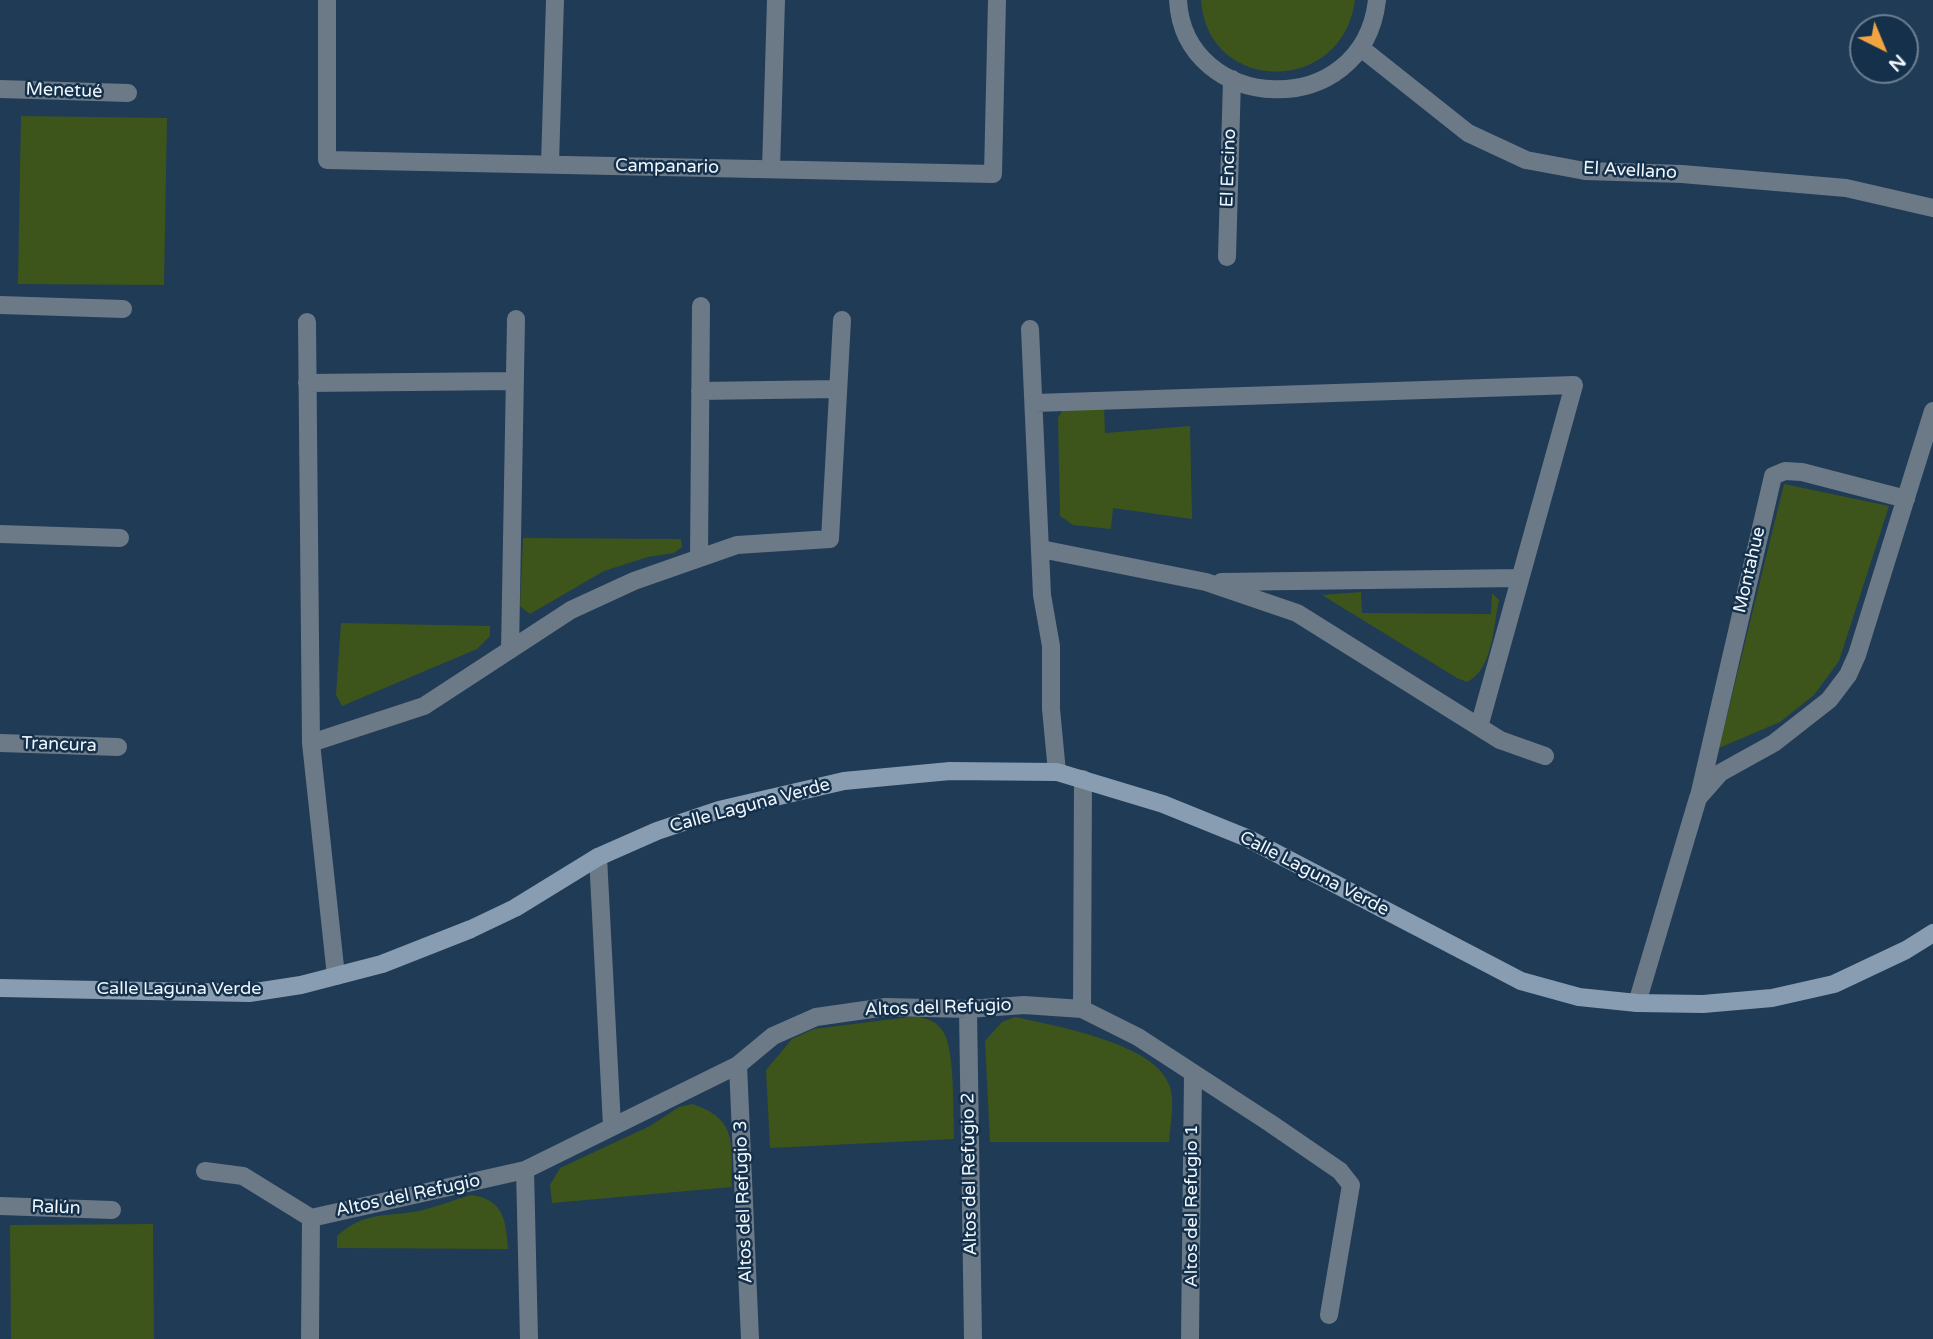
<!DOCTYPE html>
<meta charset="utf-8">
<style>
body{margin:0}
#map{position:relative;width:1933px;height:1339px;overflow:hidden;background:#1f3b55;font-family:"Varela Round",sans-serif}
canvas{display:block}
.north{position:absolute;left:1849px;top:14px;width:70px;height:70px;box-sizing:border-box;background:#14304a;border:2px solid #6c7f92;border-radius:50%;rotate:137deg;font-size:19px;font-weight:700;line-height:28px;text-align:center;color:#eff6fd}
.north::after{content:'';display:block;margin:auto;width:24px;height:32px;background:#f3a442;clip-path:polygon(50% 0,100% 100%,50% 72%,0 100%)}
</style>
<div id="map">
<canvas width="1933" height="1339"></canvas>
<div class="north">N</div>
</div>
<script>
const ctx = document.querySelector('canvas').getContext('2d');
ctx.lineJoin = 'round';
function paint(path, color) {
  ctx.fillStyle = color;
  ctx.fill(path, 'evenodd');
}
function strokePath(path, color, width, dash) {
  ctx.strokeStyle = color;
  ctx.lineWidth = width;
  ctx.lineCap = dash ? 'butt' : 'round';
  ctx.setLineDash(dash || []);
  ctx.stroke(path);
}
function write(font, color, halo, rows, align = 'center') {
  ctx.font = font + ' "Varela Round",sans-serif';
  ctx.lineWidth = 5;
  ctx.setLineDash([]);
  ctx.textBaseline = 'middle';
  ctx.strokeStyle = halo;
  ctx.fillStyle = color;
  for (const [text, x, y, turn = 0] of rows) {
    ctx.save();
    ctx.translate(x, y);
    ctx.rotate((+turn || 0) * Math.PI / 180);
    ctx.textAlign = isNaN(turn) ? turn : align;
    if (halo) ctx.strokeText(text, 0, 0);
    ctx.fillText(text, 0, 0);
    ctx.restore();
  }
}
paint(new Path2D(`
 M 1201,0 L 1355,0 C 1343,96 1207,95 1201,0 Z
 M 21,116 L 167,118 L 164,285 L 18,284 Z
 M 1065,406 L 1104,406 L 1105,433 L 1190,426 L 1192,519 L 1113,508 L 1111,529 L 1073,525 L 1060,516 L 1058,418 Z
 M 1784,484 L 1889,506 L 1839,661 L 1814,695 L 1780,722 L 1719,748 Z
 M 523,538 L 681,539 L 682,547 L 674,553 L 648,557 L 604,571 L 530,614 L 520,606 Z
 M 1361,592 L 1362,613 L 1491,614 L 1492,593 L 1499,600 C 1493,627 1493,669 1467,682 L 1457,678 L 1322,595 Z
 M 341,623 L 490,626 L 490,636 L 477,649 L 342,706 L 336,695 Z
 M 917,1016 C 928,1019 938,1022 944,1033 C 955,1053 953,1115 954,1139 L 770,1148 L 766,1070 L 792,1039 L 814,1029 Z
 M 1015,1017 C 1055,1026 1157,1043 1170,1087 C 1175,1104 1170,1125 1169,1142 L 990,1142 L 985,1041 L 1002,1022 Z
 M 692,1104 C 739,1119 731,1145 732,1187 L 552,1203 L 550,1185 L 560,1168 L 650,1126 L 679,1107 Z
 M 471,1195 C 504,1199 506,1221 508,1249 L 337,1248 L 337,1236 C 364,1211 386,1217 419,1211 C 436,1207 454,1200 471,1195 Z
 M 153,1224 L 154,1339 L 11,1339 L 10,1225 Z`), '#3d551b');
strokePath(new Path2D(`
 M 327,0 L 327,160 L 993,174 L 997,0
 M 1178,0 C 1184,114 1363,124 1377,0
 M 1361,48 L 1468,133 L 1526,160 L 1585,171 L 1682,174 L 1846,188 L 1933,208
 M 0,89 L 128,93
 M 550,164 L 555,0
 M 771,169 L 776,0
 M 1227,257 L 1232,79
 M 0,305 L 123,309
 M 307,322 L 311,743 L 336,976
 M 1030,329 L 1042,595 L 1051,646 L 1051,709 L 1057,772
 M 307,383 L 515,381
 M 700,391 L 838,389
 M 1035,403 L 1574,385 L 1479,727
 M 0,534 L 120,538
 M 1041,549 L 1206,582 L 1297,613 L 1500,740 L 1545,756
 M 699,558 L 701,306
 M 1221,582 L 1518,578
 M 510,650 L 516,319
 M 0,743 L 118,747
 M 311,743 L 424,706 L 571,610 L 634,581 L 737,545 L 830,539 L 842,320
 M 1699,796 L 1773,476 L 1785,471 L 1802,472 L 1906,499
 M 598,857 L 612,1126
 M 1637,1003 L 1698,798 L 1720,773 L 1774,743 L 1829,700 L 1848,675 L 1857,655 L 1933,411
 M 968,1009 L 973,1339
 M 1082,1009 L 1083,779
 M 738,1065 L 750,1339
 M 525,1170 L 529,1339
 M 205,1171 L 243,1176 L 311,1218 L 525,1170 L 738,1065 L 773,1036 L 816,1017 L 886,1007 L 968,1009 L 1024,1005 L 1082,1009 L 1138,1037 L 1270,1123 L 1340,1171 L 1351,1185 L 1329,1315
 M 0,1206 L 112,1210
 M 310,1339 L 311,1218
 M 1190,1339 L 1193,1073`), '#6c7987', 18);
strokePath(new Path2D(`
 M 0,988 L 249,993 L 301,985 L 382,964 L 471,929 L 515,908 L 598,857 L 657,831 L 719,810 L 844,781 L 950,771 L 1057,772 L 1163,804 L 1247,838 L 1521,981 L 1579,997 L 1637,1003 L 1703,1004 L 1772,998 L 1834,984 L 1906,950 L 1933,933`), '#889db2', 18);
write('18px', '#eff6fd', '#14304a', [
 ["Menetué",64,91,2],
 ["Campanario",667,167,1],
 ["El Encino",1229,168,-88],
 ["El Avellano",1630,171,3],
 ["Montahue",1750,570,-77],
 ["Trancura",59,745,2],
 ["Calle Laguna Verde",750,806,-15],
 ["Calle Laguna Verde",1314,874,27],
 ["Calle Laguna Verde",179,989],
 ["Altos del Refugio",938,1008,-2],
 ["Altos del Refugio 2",970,1174,-91],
 ["Altos del Refugio",408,1196,-12],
 ["Altos del Refugio 3",744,1202,-92],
 ["Altos del Refugio 1",1192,1206,-90],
 ["Ralún",56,1208,2]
]);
</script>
